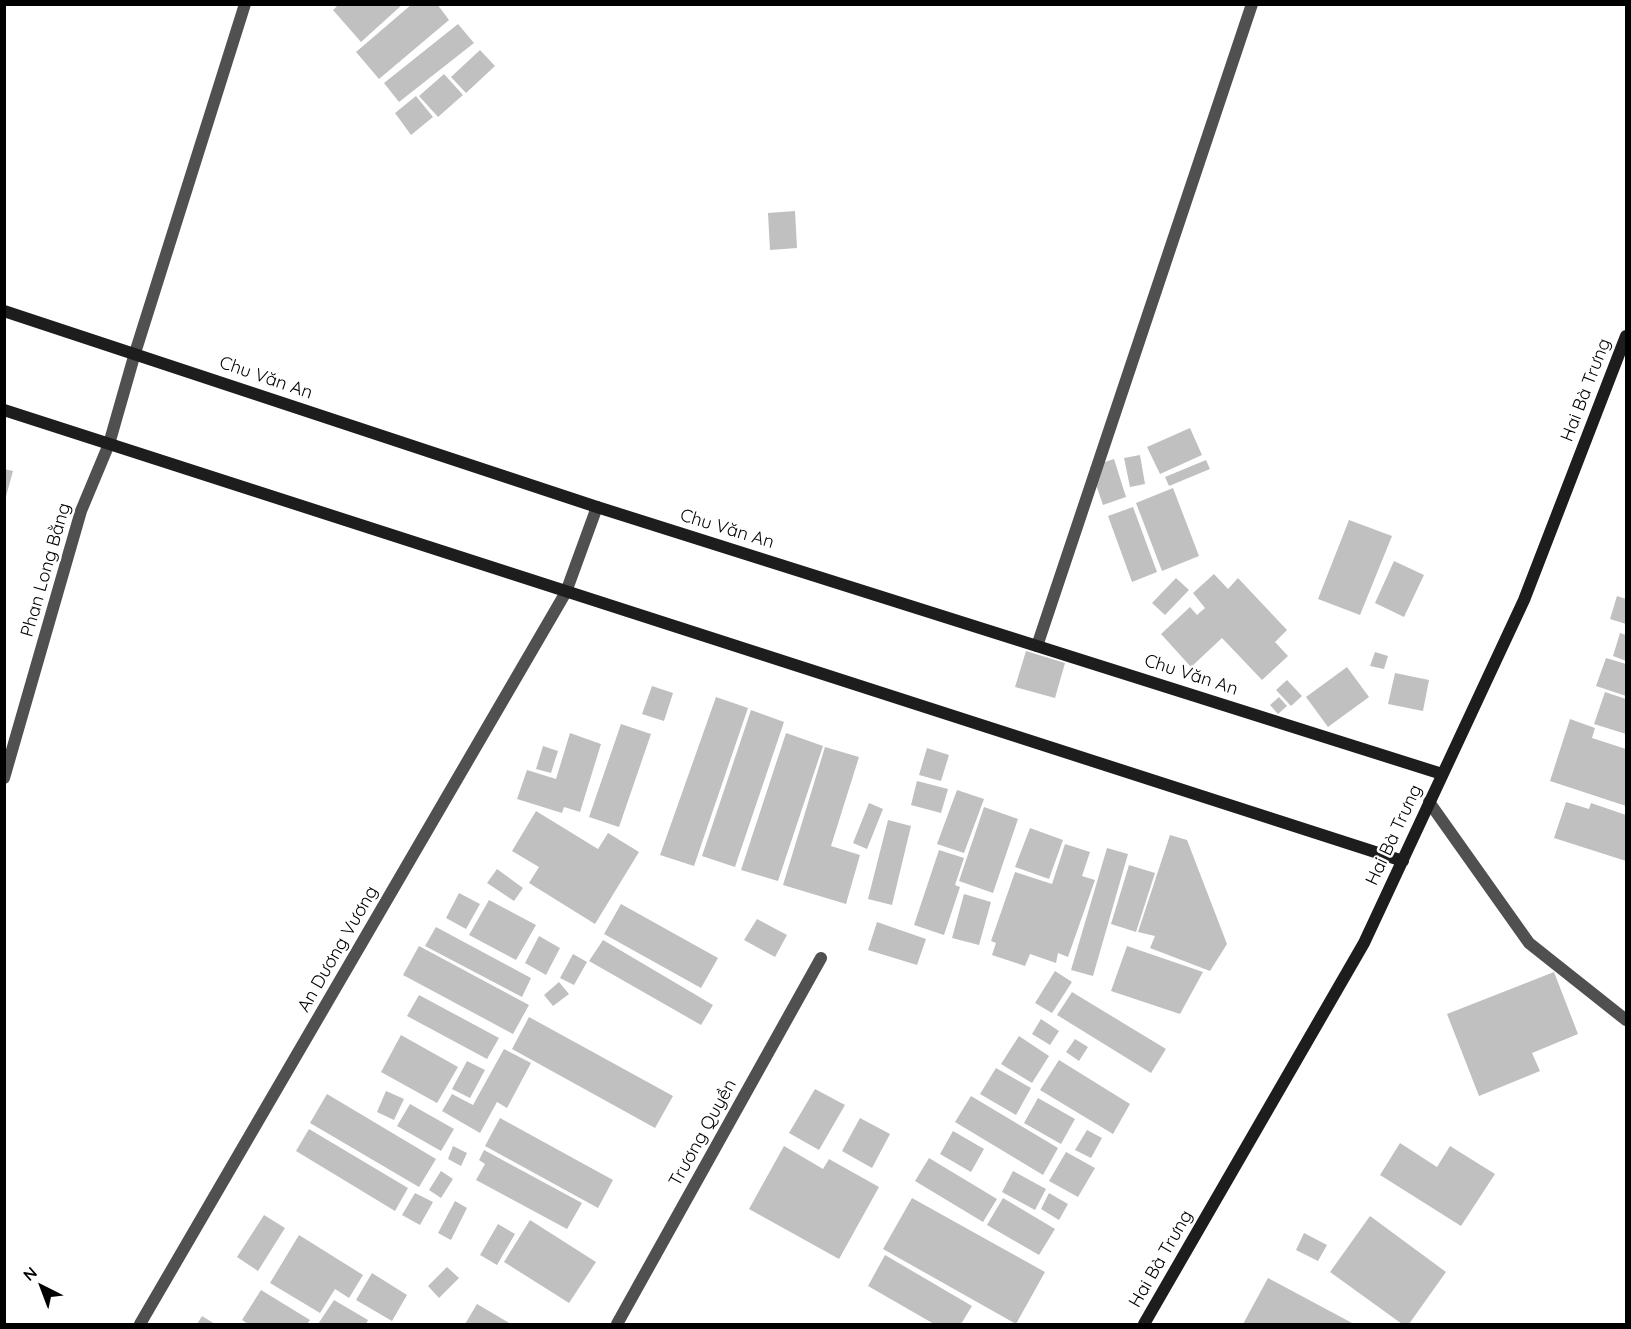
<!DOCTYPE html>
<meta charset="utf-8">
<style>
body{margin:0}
#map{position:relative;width:1631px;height:1329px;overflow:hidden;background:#fff;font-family:Quicksand,sans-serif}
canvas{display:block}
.frame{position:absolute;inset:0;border:6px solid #000;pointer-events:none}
.north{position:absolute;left:12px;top:1257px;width:60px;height:60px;-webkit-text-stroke:4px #fff;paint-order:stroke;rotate:318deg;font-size:16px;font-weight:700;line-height:24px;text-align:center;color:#000}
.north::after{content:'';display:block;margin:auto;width:21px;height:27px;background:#000;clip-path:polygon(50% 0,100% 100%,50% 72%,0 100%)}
</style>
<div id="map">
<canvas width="1631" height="1329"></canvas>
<div class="frame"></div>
<div class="north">N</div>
</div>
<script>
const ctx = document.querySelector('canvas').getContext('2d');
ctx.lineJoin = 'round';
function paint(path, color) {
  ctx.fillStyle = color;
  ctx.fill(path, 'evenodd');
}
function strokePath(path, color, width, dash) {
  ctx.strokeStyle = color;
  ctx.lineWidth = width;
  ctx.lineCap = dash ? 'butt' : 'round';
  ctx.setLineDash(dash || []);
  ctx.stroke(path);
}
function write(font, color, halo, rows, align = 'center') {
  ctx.font = font + ' Quicksand,sans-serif';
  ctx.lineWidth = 5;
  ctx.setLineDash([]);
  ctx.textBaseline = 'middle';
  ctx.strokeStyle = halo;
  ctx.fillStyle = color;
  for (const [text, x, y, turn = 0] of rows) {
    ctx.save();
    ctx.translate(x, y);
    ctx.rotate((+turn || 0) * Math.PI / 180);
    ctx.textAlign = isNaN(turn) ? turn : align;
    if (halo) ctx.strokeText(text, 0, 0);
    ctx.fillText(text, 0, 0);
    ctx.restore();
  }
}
paint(new Path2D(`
 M 339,4 L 403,4 L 361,42 L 333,10 Z
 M 412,4 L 437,4 L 449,20 L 379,79 L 356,52 Z
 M 458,24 L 474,43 L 399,102 L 384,83 Z
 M 480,50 L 495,66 L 466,93 L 451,77 Z
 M 444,74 L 463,95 L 438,117 L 419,96 Z
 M 416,96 L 433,117 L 411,135 L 395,113 Z
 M 795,211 L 797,248 L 770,250 L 768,213 Z
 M 1190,428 L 1202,455 L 1160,474 L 1147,447 Z
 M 1140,455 L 1145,484 L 1130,487 L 1124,458 Z
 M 1114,459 L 1126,497 L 1103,505 L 1090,467 Z
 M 1206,460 L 1210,469 L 1169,486 L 1165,477 Z
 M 4,469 L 13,471 L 5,500 L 4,499 Z
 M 1173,488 L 1199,556 L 1162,571 L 1136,503 Z
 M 1133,507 L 1157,572 L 1132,582 L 1108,516 Z
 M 1349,520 L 1392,536 L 1360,615 L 1318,599 Z
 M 1394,561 L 1424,575 L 1404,617 L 1375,603 Z
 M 1214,574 L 1228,589 L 1238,578 L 1287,630 L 1275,642 L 1288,656 L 1262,680 L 1222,638 L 1191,667 L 1161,634 L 1190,607 L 1197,615 L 1205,608 L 1193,593 Z
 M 1176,578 L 1189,590 L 1165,615 L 1152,603 Z
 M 1617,596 L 1626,599 L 1626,624 L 1610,619 Z
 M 1620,633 L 1626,635 L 1626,661 L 1613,656 Z
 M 1026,651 L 1065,663 L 1055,698 L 1015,687 Z
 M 1375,652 L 1388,656 L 1384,669 L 1370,666 Z
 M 1606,658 L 1626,664 L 1626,696 L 1596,686 Z
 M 1347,667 L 1369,697 L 1328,727 L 1306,697 Z
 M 1395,673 L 1429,680 L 1423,711 L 1388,704 Z
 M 1287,680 L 1302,696 L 1291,706 L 1276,690 Z
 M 652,686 L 673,693 L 664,721 L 642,714 Z
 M 1605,692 L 1626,699 L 1626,734 L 1594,724 Z
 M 716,697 L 748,708 L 694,866 L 660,855 Z
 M 1279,697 L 1287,706 L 1278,714 L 1270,705 Z
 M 751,710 L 784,722 L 735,867 L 702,856 Z
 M 1570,719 L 1595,728 L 1592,738 L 1626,749 L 1626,806 L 1550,781 Z
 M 621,724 L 651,734 L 619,827 L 589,817 Z
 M 570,733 L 601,744 L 580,812 L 564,807 L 562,813 L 517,799 L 527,770 L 556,779 Z
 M 786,733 L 823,746 L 778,881 L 741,870 Z
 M 543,746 L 558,751 L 551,773 L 536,769 Z
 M 825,747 L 859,757 L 831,846 L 860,855 L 846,904 L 783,885 Z
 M 927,748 L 949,755 L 941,781 L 919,775 Z
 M 917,781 L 948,789 L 941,813 L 911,805 Z
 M 957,790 L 984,799 L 964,853 L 937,844 Z
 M 1566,802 L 1589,809 L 1591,803 L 1626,815 L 1626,861 L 1554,838 Z
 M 869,803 L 883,809 L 867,849 L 853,843 Z
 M 984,807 L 1018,819 L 993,893 L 959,881 Z
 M 536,811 L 598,849 L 608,833 L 639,852 L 595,924 L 529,883 L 539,867 L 512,851 Z
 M 888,820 L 911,826 L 892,905 L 868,899 Z
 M 1030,828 L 1063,840 L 1049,879 L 1015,867 Z
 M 1170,835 L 1187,840 L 1227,944 L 1210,971 L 1150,948 L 1155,936 L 1138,932 Z
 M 1065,844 L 1090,852 L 1082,876 L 1095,880 L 1068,957 L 1058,953 L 1056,963 L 1030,954 L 1025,966 L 992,955 L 996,943 L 991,941 L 1015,872 L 1052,884 Z
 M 1107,848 L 1128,854 L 1093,976 L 1071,970 Z
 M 939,850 L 964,858 L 955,885 L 960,887 L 944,935 L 914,925 Z
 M 1129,865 L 1155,873 L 1136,932 L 1111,924 Z
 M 497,869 L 523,888 L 514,901 L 487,883 Z
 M 459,893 L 480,904 L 466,929 L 446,918 Z
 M 964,894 L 991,902 L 979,945 L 952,938 Z
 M 489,900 L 536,925 L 516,960 L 469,935 Z
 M 621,904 L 718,958 L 701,988 L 604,934 Z
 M 757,919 L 787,935 L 775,957 L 744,940 Z
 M 877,922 L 926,939 L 917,965 L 868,950 Z
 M 436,927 L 531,978 L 522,997 L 425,946 Z
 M 539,936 L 560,948 L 546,975 L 525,963 Z
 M 603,940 L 713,1005 L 701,1025 L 589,961 Z
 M 419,946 L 529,1005 L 513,1034 L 403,975 Z
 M 1127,946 L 1203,972 L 1180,1014 L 1111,991 Z
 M 573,954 L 587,962 L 574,985 L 560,978 Z
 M 1055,971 L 1072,982 L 1052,1013 L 1035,1003 Z
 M 1554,972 L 1578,1034 L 1532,1053 L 1540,1071 L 1479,1096 L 1447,1014 Z
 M 559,982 L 569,994 L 553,1006 L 544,995 Z
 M 1072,992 L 1166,1049 L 1151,1073 L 1057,1015 Z
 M 419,995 L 499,1038 L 487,1059 L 407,1016 Z
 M 529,1017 L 673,1096 L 655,1128 L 512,1049 Z
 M 1041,1019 L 1059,1031 L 1050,1045 L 1032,1034 Z
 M 401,1035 L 458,1067 L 437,1103 L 381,1072 Z
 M 1019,1036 L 1049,1056 L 1032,1083 L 1001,1064 Z
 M 1075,1039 L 1088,1047 L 1079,1061 L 1066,1052 Z
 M 504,1049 L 531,1063 L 507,1108 L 497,1102 L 480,1133 L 442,1111 L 452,1094 L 473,1105 Z
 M 1059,1060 L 1130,1104 L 1113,1134 L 1040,1090 Z
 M 467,1061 L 485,1070 L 470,1098 L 452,1089 Z
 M 996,1068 L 1031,1088 L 1016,1115 L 980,1094 Z
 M 815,1089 L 845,1105 L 819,1150 L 789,1133 Z
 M 386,1091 L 404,1099 L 394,1120 L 377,1112 Z
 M 327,1094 L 436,1159 L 419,1187 L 310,1123 Z
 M 971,1096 L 1058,1148 L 1043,1175 L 955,1122 Z
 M 1038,1098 L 1075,1119 L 1061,1144 L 1024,1123 Z
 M 410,1104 L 454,1129 L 441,1151 L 397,1126 Z
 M 500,1118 L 613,1180 L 598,1208 L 485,1146 Z
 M 860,1118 L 890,1134 L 872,1168 L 842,1151 Z
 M 309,1129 L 408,1188 L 395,1211 L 296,1151 Z
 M 1087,1130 L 1102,1138 L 1091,1158 L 1075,1150 Z
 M 953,1131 L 984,1149 L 971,1172 L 940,1154 Z
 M 1400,1143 L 1437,1167 L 1450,1146 L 1495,1174 L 1461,1226 L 1380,1175 Z
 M 453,1146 L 467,1153 L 461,1166 L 448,1159 Z
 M 784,1146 L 823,1169 L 829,1159 L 879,1187 L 839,1259 L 749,1209 Z
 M 484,1150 L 582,1203 L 567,1229 L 476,1180 L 485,1164 L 479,1160 Z
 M 1066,1152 L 1095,1168 L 1078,1197 L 1049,1181 Z
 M 929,1158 L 997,1199 L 983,1222 L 915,1181 Z
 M 441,1171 L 453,1179 L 441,1198 L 429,1190 Z
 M 1013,1171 L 1046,1189 L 1035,1210 L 1002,1192 Z
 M 415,1193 L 433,1202 L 420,1225 L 402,1215 Z
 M 1049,1193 L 1068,1204 L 1059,1220 L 1041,1209 Z
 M 912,1198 L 1045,1272 L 1016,1324 L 883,1249 Z
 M 1003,1198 L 1055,1229 L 1039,1255 L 987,1225 Z
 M 455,1201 L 467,1208 L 451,1240 L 438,1233 Z
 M 264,1215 L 285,1228 L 258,1271 L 237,1257 Z
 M 1370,1216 L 1446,1272 L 1409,1324 L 1402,1324 L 1330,1272 Z
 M 530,1220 L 596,1262 L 569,1303 L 504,1262 Z
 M 498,1224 L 515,1234 L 497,1265 L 480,1255 Z
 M 1304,1233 L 1327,1245 L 1318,1261 L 1296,1250 Z
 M 299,1235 L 363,1275 L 349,1298 L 335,1289 L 320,1313 L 270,1283 Z
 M 885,1255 L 972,1306 L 961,1324 L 934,1324 L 868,1286 Z
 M 447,1267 L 459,1278 L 439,1298 L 428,1286 Z
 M 372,1273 L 407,1295 L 392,1321 L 356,1300 Z
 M 1268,1278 L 1354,1324 L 1243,1324 Z
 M 261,1290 L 310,1320 L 307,1324 L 248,1324 L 242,1320 Z
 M 334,1300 L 368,1320 L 366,1324 L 318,1324 Z
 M 477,1304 L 511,1324 L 465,1324 Z
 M 202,1316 L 215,1324 L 197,1324 Z`), '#c0c0c0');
strokePath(new Path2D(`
 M 1037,646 L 1252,4`), '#505050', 12);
strokePath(new Path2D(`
 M 135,353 L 245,4
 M 4,778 L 81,511 L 109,444
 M 1429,802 L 1529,943 L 1626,1020
 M 140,1324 L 566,592
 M 617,1324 L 821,958`), '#505050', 12);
strokePath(new Path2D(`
 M 109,444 L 135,353
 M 566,592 L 597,507`), '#505050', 12);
strokePath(new Path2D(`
 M 4,311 L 597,507 L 1442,774
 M 4,410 L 1403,861
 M 1144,1324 L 1364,943 L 1524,600 L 1626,336`), '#1d1d1d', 12);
write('18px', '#000', '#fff', [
 ["Chu Văn An",266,378,19],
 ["Hai Bà Trưng",1586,390,-69],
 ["Chu Văn An",727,529,17],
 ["Phan Long Bằng",46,570,-74],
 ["Chu Văn An",1191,675,18],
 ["Hai Bà Trưng",1394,835,-65],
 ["An Dương Vương",338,949,-60],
 ["Trương Quyền",703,1133,-61],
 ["Hai Bà Trưng",1161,1259,-60]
]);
</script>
